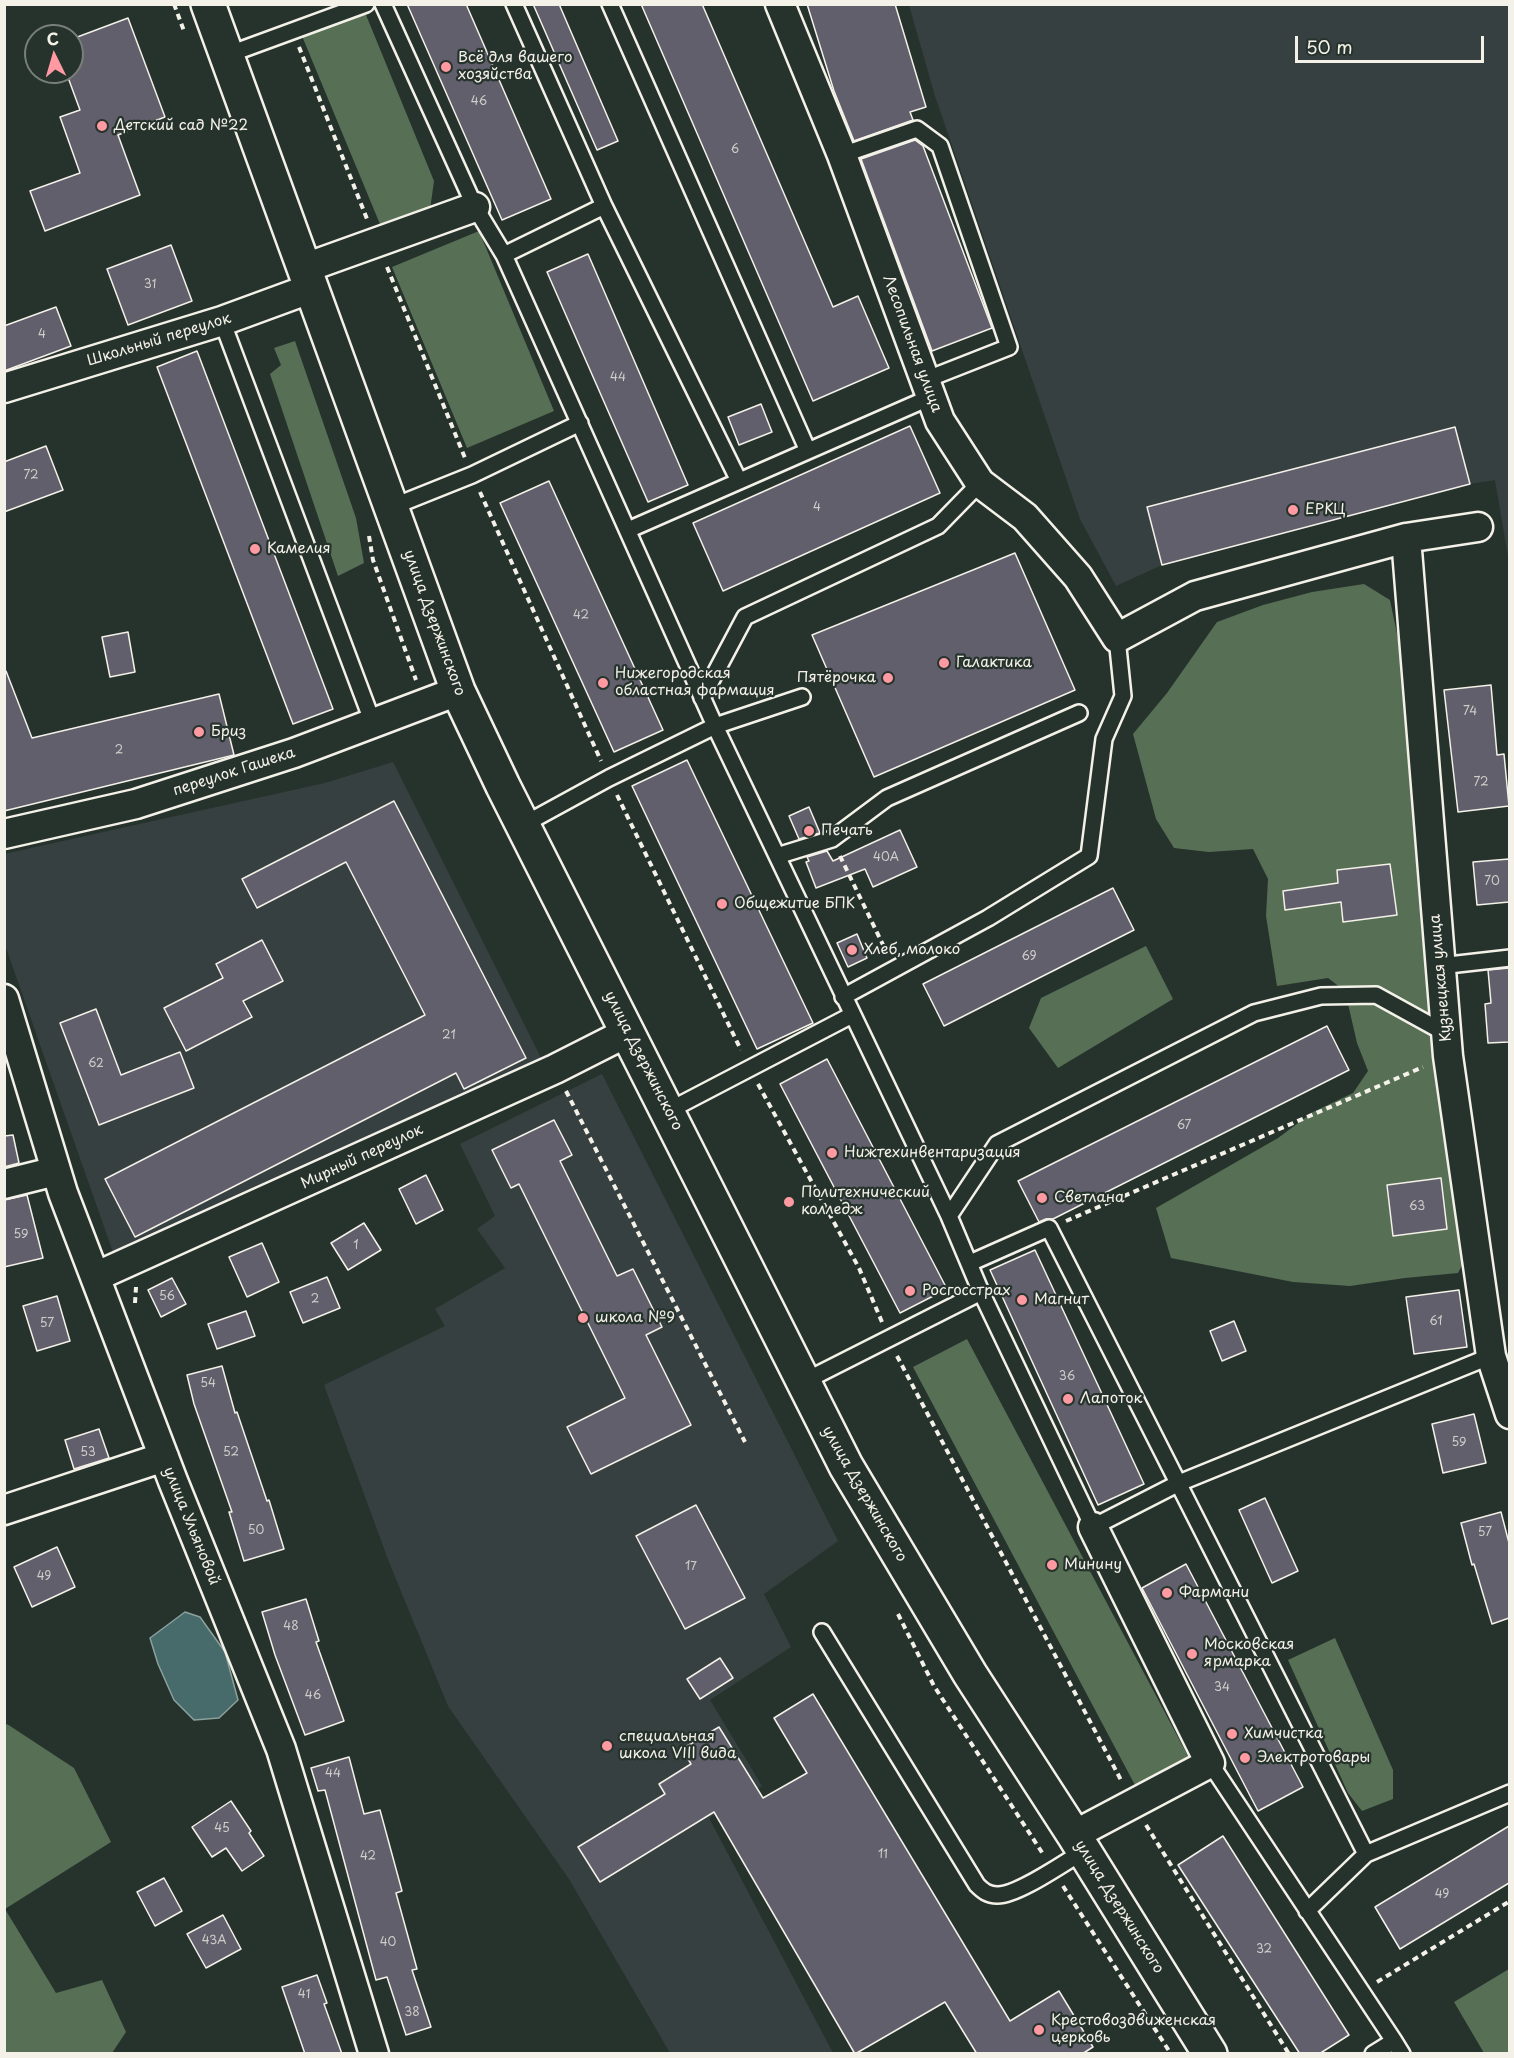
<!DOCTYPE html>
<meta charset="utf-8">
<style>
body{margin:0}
#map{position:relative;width:1514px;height:2058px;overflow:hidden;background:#26332d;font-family:"Playpen Sans",sans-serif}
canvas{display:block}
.frame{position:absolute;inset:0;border:6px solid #f4f1e8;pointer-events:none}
.north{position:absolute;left:24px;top:24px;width:60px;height:60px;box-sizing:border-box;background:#26332d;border:2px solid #787f78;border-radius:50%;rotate:355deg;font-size:16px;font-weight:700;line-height:24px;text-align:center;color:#f4f1e8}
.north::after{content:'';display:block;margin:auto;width:21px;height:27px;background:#ff9aa2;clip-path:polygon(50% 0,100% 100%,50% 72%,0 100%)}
.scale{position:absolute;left:1295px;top:36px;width:189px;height:27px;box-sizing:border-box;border:3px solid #f4f1e8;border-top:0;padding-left:8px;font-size:18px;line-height:21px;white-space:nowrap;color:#f4f1e8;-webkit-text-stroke:4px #26332d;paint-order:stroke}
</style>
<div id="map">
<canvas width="1514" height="2058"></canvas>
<div class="frame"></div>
<div class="north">С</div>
<div class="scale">50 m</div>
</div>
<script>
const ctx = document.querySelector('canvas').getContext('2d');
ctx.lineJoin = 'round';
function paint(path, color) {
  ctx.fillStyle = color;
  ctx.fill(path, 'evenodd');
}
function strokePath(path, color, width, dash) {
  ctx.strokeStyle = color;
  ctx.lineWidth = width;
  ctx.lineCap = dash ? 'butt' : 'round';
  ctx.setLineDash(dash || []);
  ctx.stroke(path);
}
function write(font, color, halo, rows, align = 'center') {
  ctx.font = font + ' "Playpen Sans",sans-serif';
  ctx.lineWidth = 4.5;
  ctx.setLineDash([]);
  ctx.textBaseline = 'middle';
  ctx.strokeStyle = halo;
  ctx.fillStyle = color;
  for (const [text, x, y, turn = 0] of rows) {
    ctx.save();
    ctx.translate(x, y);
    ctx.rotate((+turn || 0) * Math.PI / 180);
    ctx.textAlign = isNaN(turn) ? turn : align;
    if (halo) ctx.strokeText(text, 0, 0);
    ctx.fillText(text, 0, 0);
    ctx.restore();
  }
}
paint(new Path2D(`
 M 909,5 L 1509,5 L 1509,562 L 1495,480 L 1470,484 L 1162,565 L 1116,586 L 1080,519 L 935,96 Z
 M 393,762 L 542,1060 L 114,1255 L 5,945 L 4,854 L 325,783 Z
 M 602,1074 L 838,1541 L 764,1594 L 791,1647 L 710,1700 L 762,1786 L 709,1818 L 833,2053 L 670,2053 L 569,1879 L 448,1706 L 389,1562 L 324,1385 L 445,1326 L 435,1309 L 505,1268 L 477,1229 L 495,1216 L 460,1144 Z`), '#374040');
paint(new Path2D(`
 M 364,10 L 434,181 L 430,210 L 382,229 L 302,36 Z
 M 479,231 L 554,411 L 467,448 L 392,267 Z
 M 295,341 L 356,518 L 364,563 L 338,576 L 270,374 L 281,365 L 274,348 Z
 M 1364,584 L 1390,600 L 1401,653 L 1466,1258 L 1458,1273 L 1405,1278 L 1350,1286 L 1293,1282 L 1171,1258 L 1156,1208 L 1278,1138 L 1313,1112 L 1353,1093 L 1368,1071 L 1357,1043 L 1345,991 L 1328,978 L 1277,986 L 1266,916 L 1268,879 L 1253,849 L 1209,852 L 1174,848 L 1156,819 L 1133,734 L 1167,693 L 1217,622 L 1263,605 L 1312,592 Z
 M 1146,946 L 1173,999 L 1058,1068 L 1029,1028 L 1041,998 Z
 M 967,1339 L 1189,1758 L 1136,1787 L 913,1367 Z
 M 1335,1638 L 1393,1770 L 1393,1799 L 1362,1811 L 1348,1793 L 1288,1660 Z
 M 7,1724 L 74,1768 L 111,1842 L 5,1909 L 56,1993 L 102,1980 L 126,2032 L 112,2053 L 5,2053 L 4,1727 Z
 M 1509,1969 L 1509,2053 L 1484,2053 L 1454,2002 Z`), '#576f54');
const water = new Path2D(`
 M 185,1612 L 200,1617 L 225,1652 L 238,1700 L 219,1718 L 194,1720 L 174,1700 L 158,1664 L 150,1638 Z`);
paint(water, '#476b6b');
strokePath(water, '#8ca19d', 1.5);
const building = new Path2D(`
 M 407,4 L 466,4 L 551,199 L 502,220 Z
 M 533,4 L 559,4 L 618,141 L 597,150 Z
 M 641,4 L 702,4 L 833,307 L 858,296 L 889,368 L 813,401 Z
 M 807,4 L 895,4 L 926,107 L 910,112 L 913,120 L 854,141 L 834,91 Z
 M 128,18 L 165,117 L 118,135 L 140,195 L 45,231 L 30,191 L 80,173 L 60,117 L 80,110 L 66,72 L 72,72 L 72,39 Z
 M 915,140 L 923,146 L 992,328 L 932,351 L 861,159 Z
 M 171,245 L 192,301 L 128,325 L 107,269 Z
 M 588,254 L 688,485 L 648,502 L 547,272 Z
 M 56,307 L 71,346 L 4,371 L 4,326 Z
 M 197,351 L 333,709 L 293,724 L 157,367 Z
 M 761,404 L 772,432 L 739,445 L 728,417 Z
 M 910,426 L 940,493 L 723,591 L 693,523 Z
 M 1455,427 L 1470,484 L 1162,565 L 1147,507 Z
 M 46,446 L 63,490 L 4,512 L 4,462 Z
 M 549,481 L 663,730 L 614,752 L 500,503 Z
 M 1015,553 L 1075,690 L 874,777 L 812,635 Z
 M 128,632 L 135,672 L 110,677 L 102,637 Z
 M 4,671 L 6,671 L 32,738 L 219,694 L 234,755 L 4,811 Z
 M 1491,685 L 1497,755 L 1504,754 L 1509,806 L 1458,812 L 1444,690 Z
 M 687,760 L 813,1023 L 757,1049 L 632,786 Z
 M 394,801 L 526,1058 L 464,1089 L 456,1073 L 135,1237 L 105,1179 L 425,1015 L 346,862 L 257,908 L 242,879 Z
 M 809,807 L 820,833 L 799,839 L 789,816 Z
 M 900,830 L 917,867 L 873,887 L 865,869 L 816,888 L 806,862 L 809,861 L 807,857 L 827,851 L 833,861 Z
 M 1509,859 L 1509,902 L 1477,905 L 1473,862 Z
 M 1390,864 L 1397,915 L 1343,922 L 1341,902 L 1285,910 L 1283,891 L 1338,883 L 1337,870 Z
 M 1113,888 L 1134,930 L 944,1026 L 923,984 Z
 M 857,934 L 867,958 L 848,967 L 837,943 Z
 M 262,940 L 283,981 L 243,1001 L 252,1017 L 186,1051 L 164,1008 L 223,978 L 216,964 Z
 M 1509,968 L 1509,1042 L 1488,1043 L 1485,1004 L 1491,1003 L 1488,970 Z
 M 96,1009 L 121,1075 L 180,1052 L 194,1088 L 99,1125 L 60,1023 Z
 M 1327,1026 L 1349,1070 L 1053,1219 L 1046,1219 L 1039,1222 L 1018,1181 Z
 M 827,1059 L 947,1289 L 900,1313 L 780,1084 Z
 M 554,1120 L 572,1155 L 560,1161 L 617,1276 L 633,1269 L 662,1327 L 646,1335 L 691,1425 L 591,1474 L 567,1427 L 625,1398 L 519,1184 L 511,1188 L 492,1150 Z
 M 13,1135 L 19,1163 L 4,1167 L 4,1136 Z
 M 426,1175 L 443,1210 L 416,1224 L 399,1189 Z
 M 1441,1178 L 1447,1229 L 1393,1236 L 1387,1185 Z
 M 27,1195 L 43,1258 L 4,1267 L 4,1200 Z
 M 364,1223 L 381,1250 L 348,1270 L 331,1243 Z
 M 262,1243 L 279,1282 L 247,1297 L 229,1257 Z
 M 1035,1250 L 1144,1484 L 1098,1505 L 990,1270 Z
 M 327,1277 L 340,1308 L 303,1323 L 290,1292 Z
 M 172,1278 L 186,1304 L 161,1317 L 148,1290 Z
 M 1459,1290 L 1467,1347 L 1414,1354 L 1406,1297 Z
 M 57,1296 L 70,1341 L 37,1351 L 23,1306 Z
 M 246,1311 L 255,1336 L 217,1349 L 208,1324 Z
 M 1234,1321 L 1246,1351 L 1222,1361 L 1210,1331 Z
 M 222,1366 L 235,1413 L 237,1412 L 267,1501 L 269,1500 L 284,1549 L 244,1561 L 229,1512 L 232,1512 L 194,1404 L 187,1375 Z
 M 1474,1414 L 1486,1463 L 1443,1473 L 1432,1424 Z
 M 99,1429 L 109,1458 L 74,1469 L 65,1440 Z
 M 1265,1498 L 1298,1571 L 1272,1583 L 1239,1510 Z
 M 696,1505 L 745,1598 L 685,1629 L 636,1536 Z
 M 1501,1512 L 1509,1543 L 1509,1618 L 1492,1624 L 1474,1564 L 1472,1565 L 1461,1523 Z
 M 57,1547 L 75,1587 L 32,1607 L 14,1567 Z
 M 1186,1564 L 1303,1787 L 1258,1811 L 1142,1588 Z
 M 306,1599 L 319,1641 L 316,1642 L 344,1721 L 305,1735 L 275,1655 L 262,1612 Z
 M 720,1658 L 733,1678 L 700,1699 L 687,1679 Z
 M 813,1694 L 1010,2021 L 1059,1991 L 1093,2047 L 1082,2054 L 977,2054 L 945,2002 L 855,2054 L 714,1812 L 600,1882 L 578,1847 L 665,1794 L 659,1784 L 691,1764 L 682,1749 L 719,1727 L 763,1798 L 807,1773 L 774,1718 Z
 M 349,1757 L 364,1814 L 380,1810 L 402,1891 L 396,1893 L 417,1969 L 412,1970 L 431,2027 L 406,2035 L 387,1977 L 376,1980 L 325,1790 L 318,1791 L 311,1768 Z
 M 231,1801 L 251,1831 L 249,1833 L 264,1856 L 242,1871 L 226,1848 L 212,1857 L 192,1827 Z
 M 1509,1826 L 1509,1883 L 1400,1949 L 1375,1907 Z
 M 1223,1836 L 1349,2035 L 1319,2054 L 1300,2054 L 1178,1865 Z
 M 164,1878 L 182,1911 L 155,1926 L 137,1892 Z
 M 223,1915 L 241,1949 L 206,1968 L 187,1934 Z
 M 317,1975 L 327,2003 L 324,2004 L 342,2054 L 305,2054 L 282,1987 Z`);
paint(building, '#605f6b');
strokePath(building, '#f4f1e8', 1.5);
const lane = new Path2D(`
 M 383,4 L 475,207 L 504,255 L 715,726 L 802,697
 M 514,4 L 604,206 L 739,481
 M 610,4 L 808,451
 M 227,55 L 366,4
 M 842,155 L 917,129 L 940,146 L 1009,347 L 925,380
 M 504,255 L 604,206
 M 222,321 L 373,723
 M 392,507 L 472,475 L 580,423
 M 628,530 L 931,397
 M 702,698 L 745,617 L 938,526 L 980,483
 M 523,825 L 609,778 L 715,726 L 949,1216 L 981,1292 L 1093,1527 L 1179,1483 L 1491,1356
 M 777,856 L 832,839 L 887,798 L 1079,713
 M 1440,966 L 1510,958
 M 843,997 L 988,918 L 1089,856 L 1104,739 L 1123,696 L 1117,638
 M 668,1111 L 852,1015
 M 949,1216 L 997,1144 L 1254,1013 L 1321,996 L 1376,995 L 1445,1033
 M 970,1263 L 1049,1228 L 1366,1854
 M 803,1382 L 981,1292
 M 822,1632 L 977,1885 C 983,1891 988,1895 997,1895 C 1017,1896 1065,1862 1084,1851
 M 1210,1763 L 1394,2041
 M 1307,1911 L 1366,1854 L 1510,1793
 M 1373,2054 L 1394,2041 L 1402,2054`);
const street = new Path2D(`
 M 780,4 L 842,155 L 940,421 L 980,483 L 1025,517 L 1078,577 L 1117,638 L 1195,596 L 1406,538 L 1478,527
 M 305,268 L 475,207
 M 4,388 L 222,321 L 312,288
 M 1406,538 L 1448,1056 L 1491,1356 L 1510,1414
 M 4,834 L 136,804 L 294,753 L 458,691
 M 4,999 L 63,1193 L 173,1481 L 281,1749 L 374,2054
 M 4,1184 L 56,1171
 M 95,1277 L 555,1069 L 628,1032
 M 4,1510 L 164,1457
 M 1074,1835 L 1210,1763 L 1093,1527`);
const secondary = new Path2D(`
 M 208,4 L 458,691 L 503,786 L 846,1466 L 970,1674 L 1074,1835 L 1210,2054`);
strokePath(lane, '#f4f1e8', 20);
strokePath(street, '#f4f1e8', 33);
strokePath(secondary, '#f4f1e8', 38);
strokePath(new Path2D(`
 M 174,4 L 184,31
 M 299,47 L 367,219
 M 387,267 L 465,458
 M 480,492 L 601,761
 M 369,536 L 373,560 L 416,680
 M 617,795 L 741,1050
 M 840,856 L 886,951
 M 758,1084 L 859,1268 L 882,1322
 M 566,1091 L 745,1442
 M 1066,1221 L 1423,1067
 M 135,1303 L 136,1287
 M 897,1356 L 1122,1782
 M 898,1614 L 934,1686 L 1043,1854
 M 1146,1825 L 1289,2054
 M 1063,1886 L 1171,2054
 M 1377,1982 L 1510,1901`), '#f4f1e8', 4, [6, 4.5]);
strokePath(lane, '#26332d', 15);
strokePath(street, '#26332d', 28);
strokePath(secondary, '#26332d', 33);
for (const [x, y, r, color] of [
 [446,67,6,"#ff9aa2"],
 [102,126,6,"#ff9aa2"],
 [1293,510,6,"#ff9aa2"],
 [255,549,6,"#ff9aa2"],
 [944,663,6,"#ff9aa2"],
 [888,678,6,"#ff9aa2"],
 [603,683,6,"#ff9aa2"],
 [199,732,6,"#ff9aa2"],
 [809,831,6,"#ff9aa2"],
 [722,904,6,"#ff9aa2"],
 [852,950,6,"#ff9aa2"],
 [832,1153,6,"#ff9aa2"],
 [1042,1198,6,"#ff9aa2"],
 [789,1202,6,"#ff9aa2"],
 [910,1291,6,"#ff9aa2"],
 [1022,1300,6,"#ff9aa2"],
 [583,1318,6,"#ff9aa2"],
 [1068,1399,6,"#ff9aa2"],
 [1052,1565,6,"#ff9aa2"],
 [1167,1593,6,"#ff9aa2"],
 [1192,1654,6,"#ff9aa2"],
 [1232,1734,6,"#ff9aa2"],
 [607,1746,6,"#ff9aa2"],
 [1245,1758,6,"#ff9aa2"],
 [1039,2030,6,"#ff9aa2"]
]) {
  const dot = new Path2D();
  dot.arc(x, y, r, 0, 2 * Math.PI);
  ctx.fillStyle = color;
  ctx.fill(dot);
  strokePath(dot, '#26332d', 2);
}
write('12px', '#cfccc9', null, [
 ["46",479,102],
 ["6",735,150],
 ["31",150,285],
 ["4",42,335],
 ["44",618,378],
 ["72",31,476],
 ["4",817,508],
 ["42",581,616],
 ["74",1470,712],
 ["2",119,751],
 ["72",1481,783],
 ["40А",886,858],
 ["70",1492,882],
 ["69",1029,957],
 ["21",449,1036],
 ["62",96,1064],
 ["67",1184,1126],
 ["63",1417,1207],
 ["59",21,1235],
 ["1",356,1246],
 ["56",167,1297],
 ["2",315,1300],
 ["61",1436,1322],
 ["57",47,1324],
 ["36",1067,1377],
 ["54",208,1384],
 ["59",1459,1443],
 ["53",88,1453],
 ["52",231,1453],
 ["50",256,1531],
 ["57",1485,1533],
 ["17",691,1567],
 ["49",44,1577],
 ["48",291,1627],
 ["34",1222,1688],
 ["46",313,1696],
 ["44",333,1774],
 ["45",222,1829],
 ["11",883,1855],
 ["42",368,1857],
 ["49",1442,1895],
 ["43А",214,1941],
 ["40",388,1943],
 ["32",1264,1950],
 ["41",304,1995],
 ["38",412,2013]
]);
write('15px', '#f4f1e8', '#26332d', [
 ["Всё для вашего",458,58],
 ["хозяйства",458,75],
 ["Детский сад №22",114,126],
 ["ЕРКЦ",1305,510],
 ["Камелия",267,549],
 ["Галактика",956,663],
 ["Нижегородская",615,674],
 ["областная фармация",615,691],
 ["Пятёрочка",876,678,"right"],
 ["Бриз",211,732],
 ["Печать",821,831],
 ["Общежитие БПК",734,904],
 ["Хлеб, молоко",864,950],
 ["Нижтехинвентаризация",844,1153],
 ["Политехнический",801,1193],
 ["колледж",801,1210],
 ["Светлана",1054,1198],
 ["Росгосстрах",922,1291],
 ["Магнит",1034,1300],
 ["школа №9",595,1318],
 ["Лапоток",1080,1399],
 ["Минину",1064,1565],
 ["Фармани",1179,1593],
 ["Московская",1204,1645],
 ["ярмарка",1204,1662],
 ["Химчистка",1244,1734],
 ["специальная",619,1737],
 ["школа VIII вида",619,1754],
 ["Электротовары",1257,1758],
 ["Крестовоздвиженская",1051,2021],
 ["церковь",1051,2038]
], 'left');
write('15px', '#f4f1e8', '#26332d', [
 ["Школьный переулок",159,340,-17],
 ["Лесопильная улица",912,344,70],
 ["улица Дзержинского",434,623,70],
 ["переулок Гашека",234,772,-18],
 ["Кузнецкая улица",1441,978,-95],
 ["улица Дзержинского",643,1061,63],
 ["Мирный переулок",362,1157,-25],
 ["улица Дзержинского",864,1494,60],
 ["улица Ульяновой",191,1526,68],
 ["улица Дзержинского",1119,1907,58]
]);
</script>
